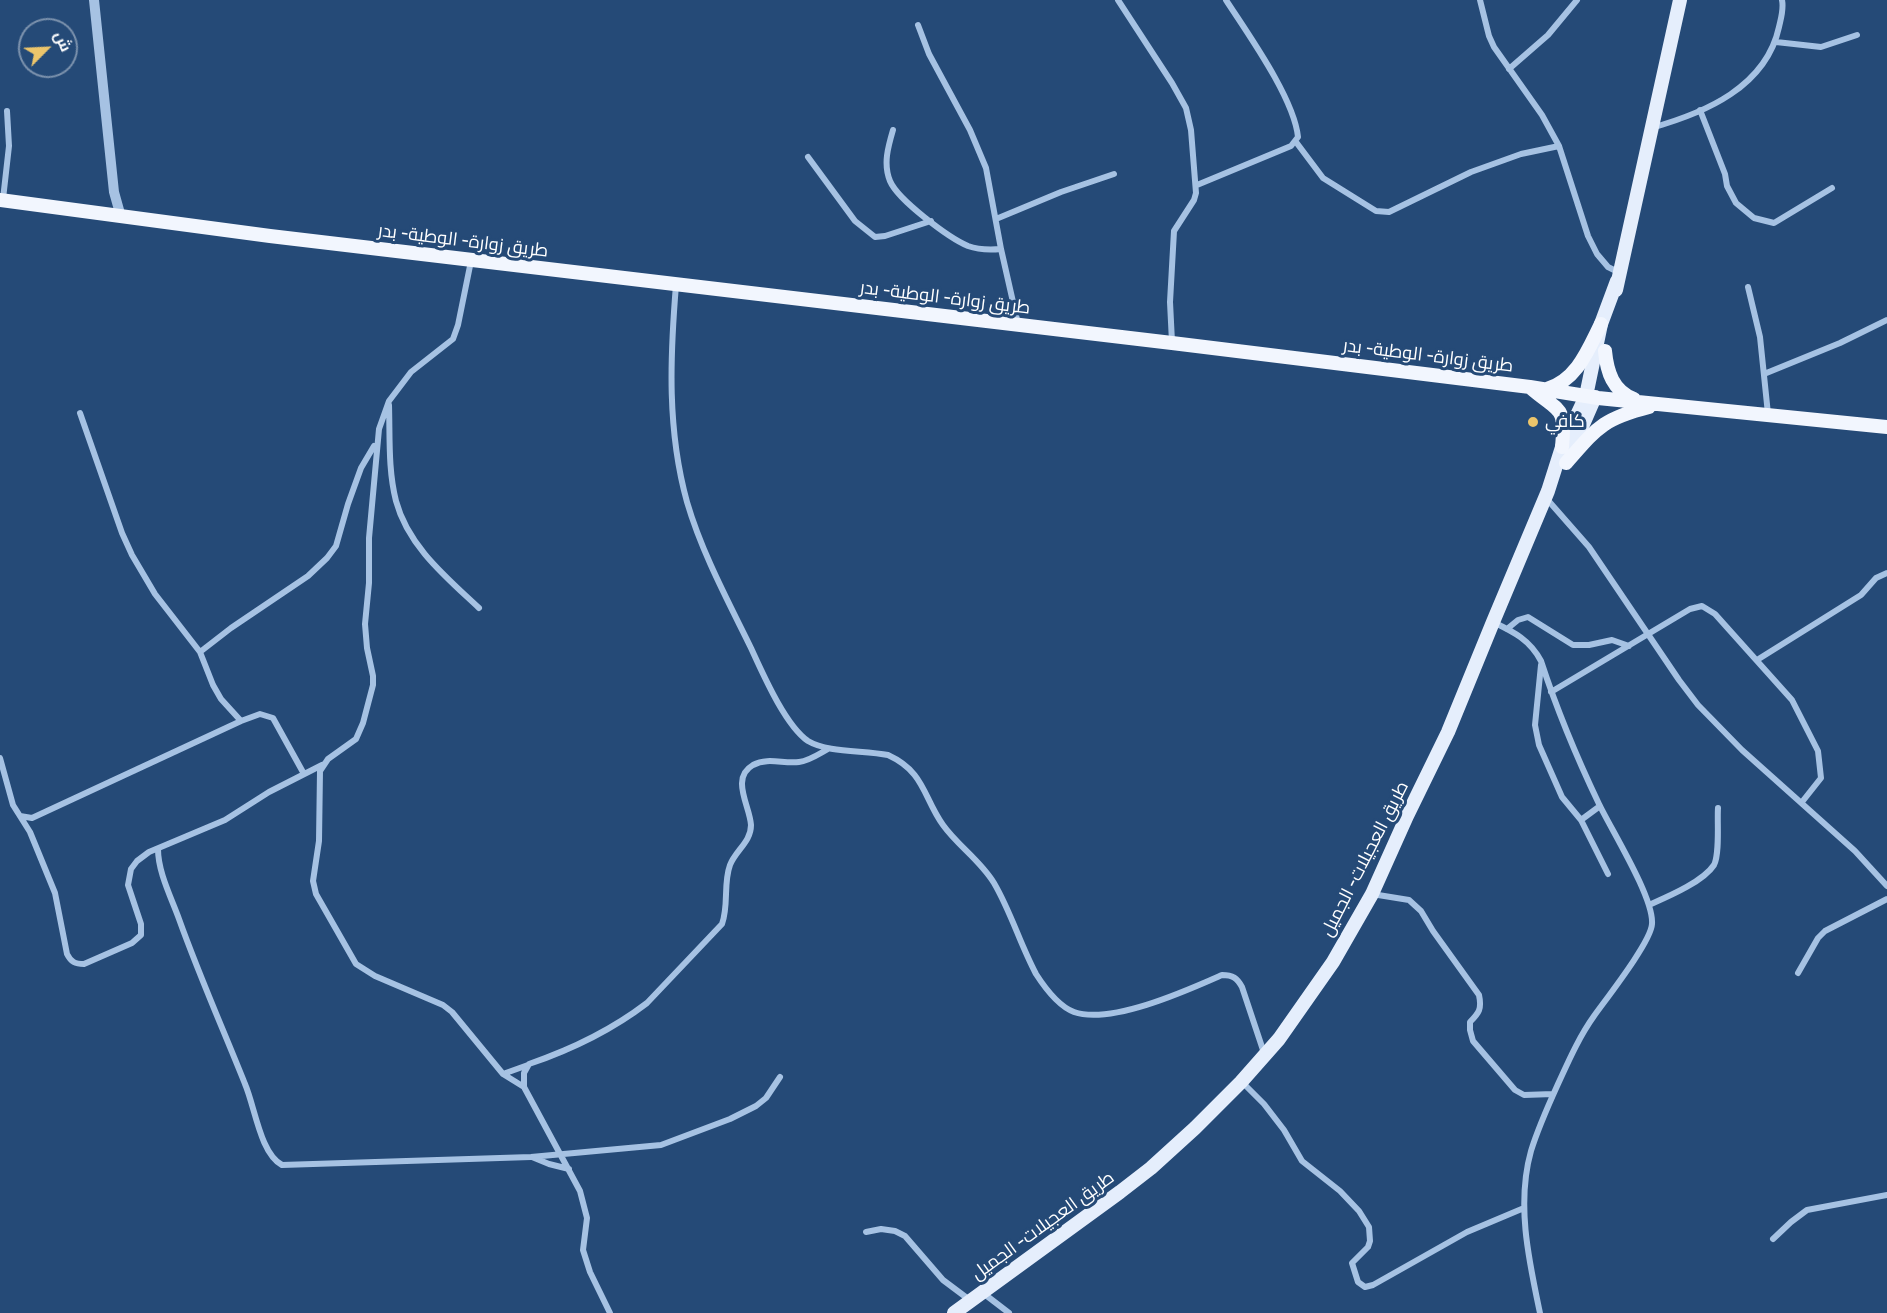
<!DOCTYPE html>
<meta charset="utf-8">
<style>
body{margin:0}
#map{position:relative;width:1887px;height:1313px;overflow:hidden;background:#254a77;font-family:Cabin,Cairo,sans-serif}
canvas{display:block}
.north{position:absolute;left:18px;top:18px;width:60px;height:60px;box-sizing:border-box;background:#254a77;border:2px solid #7c92ad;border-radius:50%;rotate:66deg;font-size:16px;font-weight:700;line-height:24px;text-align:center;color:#fff}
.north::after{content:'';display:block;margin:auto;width:21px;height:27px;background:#ecc56b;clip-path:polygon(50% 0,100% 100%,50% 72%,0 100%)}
</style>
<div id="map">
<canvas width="1887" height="1313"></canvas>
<div class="north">ش</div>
</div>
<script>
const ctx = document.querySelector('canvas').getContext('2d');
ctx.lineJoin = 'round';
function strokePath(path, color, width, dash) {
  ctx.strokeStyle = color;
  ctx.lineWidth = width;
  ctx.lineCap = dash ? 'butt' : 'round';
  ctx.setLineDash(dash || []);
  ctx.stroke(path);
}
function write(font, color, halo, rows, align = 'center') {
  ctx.font = font + ' Cabin,Cairo,sans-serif';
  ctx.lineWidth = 6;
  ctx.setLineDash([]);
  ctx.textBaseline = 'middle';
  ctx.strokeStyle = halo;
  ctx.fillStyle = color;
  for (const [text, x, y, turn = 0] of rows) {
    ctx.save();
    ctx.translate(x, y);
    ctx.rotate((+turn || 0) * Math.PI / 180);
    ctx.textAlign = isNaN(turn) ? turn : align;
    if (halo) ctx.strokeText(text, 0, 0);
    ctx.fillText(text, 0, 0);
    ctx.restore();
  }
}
strokePath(new Path2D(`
 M 1118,0 L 1172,83 L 1186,108 L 1191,130 L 1196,193 L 1194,200 L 1174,231 L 1170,302 L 1172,342
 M 1480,0 L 1489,36 L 1494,47 L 1542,115 L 1559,146 L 1588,236 L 1597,254 L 1608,267 L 1618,272
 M 918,25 L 929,54 L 970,130 L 986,168 L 1001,249 L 1018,324
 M 1776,42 L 1821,47 L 1857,35
 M 1509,69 L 1548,35 L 1577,0
 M 1700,110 L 1725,174 L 1727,186 L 1736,203 L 1754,218 L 1774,223 L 1832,188
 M 1651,128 C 1705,113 1766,87 1779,27 C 1781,18 1784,9 1782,0
 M 893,130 C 888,147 883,164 890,181 C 898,200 949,238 968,246 C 979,250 990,250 1001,249
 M 1296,142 L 1323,178 L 1376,211 L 1389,212 L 1471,172 L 1521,154 L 1559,146
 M 808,157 L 855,221 L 875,237 L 885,236 L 931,221
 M 1197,185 L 1291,146 L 1298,137 C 1294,98 1248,34 1226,0
 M 3,199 L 9,146 L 7,111
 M 996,219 L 1061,192 L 1114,174
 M 471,261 L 458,325 L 453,339 L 411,372 L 389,401 L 379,429 L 369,538 L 369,583 L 365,624 L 367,648 L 373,676 L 373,685 L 363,723 L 356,739 L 328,759 L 320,771 L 319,841 L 313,881 L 316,894 L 356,964 L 375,976 L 443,1005 L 452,1012 L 503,1074 L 524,1087
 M 676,285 C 670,358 667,430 687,502 C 702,553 728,601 751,648 C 763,674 785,725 808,741 C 828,753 864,750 888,755 C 925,772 923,797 943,825 C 958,846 980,860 994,883 C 1011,912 1020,944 1036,974 C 1045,988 1058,1006 1074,1012 C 1111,1025 1188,990 1222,975 C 1233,975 1237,978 1242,987 L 1264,1053
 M 1748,287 L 1760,337 L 1768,414
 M 1764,374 L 1840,343 L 1887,320
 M 389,405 C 390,437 388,470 396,501 C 408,546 446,577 479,608
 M 80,413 L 122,533 L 132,555 L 155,594 L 200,652 L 213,685 L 221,699 L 241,721 L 260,714 L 273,718 L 304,774
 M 1546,498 L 1589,547 L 1679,680 L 1698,705 L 1742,750 L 1855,851 L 1887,886
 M 1493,622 C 1514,632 1530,640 1541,661 C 1557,710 1577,758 1599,804 C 1612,831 1654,898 1652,924 C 1651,942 1606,999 1594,1016 C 1579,1037 1569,1060 1558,1084 C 1548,1106 1538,1128 1531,1151 C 1516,1204 1529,1261 1540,1313
 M 1507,629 L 1518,620 L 1528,617 L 1573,645 L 1589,645 L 1612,640 L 1629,646
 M 200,652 L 231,628 L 308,576 L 327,558 L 336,546 L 348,504 L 361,468 L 374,446
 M 1757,660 L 1861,595 L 1876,578 L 1887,573
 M 1541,665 L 1535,725 L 1539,745 L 1562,797 L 1581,820 L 1608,874
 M 1551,692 L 1690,609 L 1702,606 L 1715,614 L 1792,700 L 1818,751 L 1821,778 L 1802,802
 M 0,758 L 13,805 L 30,832 L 55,893 L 67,954 C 71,962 75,964 84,964 L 132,943 L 141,935 L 141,924 L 128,885 L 131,869 L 137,861 L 149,852 L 225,820 L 269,792 L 322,765
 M 20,816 L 32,818 L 241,721
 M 1581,820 L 1600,806
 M 158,849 C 158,872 171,897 179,919 C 199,975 223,1029 245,1084 C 255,1107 260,1153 282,1165 L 531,1157 L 661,1145 L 730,1119 L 756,1106 L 766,1098 L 780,1077
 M 1372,894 L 1409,900 L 1421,911 L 1433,931 L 1479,995 C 1482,1009 1479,1013 1470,1022 L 1470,1030 L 1473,1041 L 1515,1090 L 1524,1095 L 1553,1094
 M 1649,905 C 1667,897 1703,882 1714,865 C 1720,853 1717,822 1718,808
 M 1798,973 L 1818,938 L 1825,931 L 1887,899
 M 503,1074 L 528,1065
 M 1242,1082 L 1264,1104 L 1284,1130 L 1302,1161 L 1340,1191 L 1359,1211 L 1369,1227 L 1370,1241 L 1368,1247 L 1352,1263 L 1358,1282 L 1365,1287 L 1373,1285 L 1467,1232 L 1524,1208
 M 532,1157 L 549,1164 L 569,1169
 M 866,1232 L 881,1229 L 895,1231 L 905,1236 L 943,1280 L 971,1301
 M 1773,1239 L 1791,1222 L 1807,1210 L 1887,1195
 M 983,1293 L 1009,1313
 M 610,1313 L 590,1272 L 583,1250 L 587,1218 L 580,1191 L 524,1087 L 524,1073 L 529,1064 C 570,1050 613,1029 647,1003 L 722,924 C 729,905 723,884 730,865 C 736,850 751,842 751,825 C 750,806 730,778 753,765 C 768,757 783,764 799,762 C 809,761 819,754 828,749`), '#a6c2e3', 6);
strokePath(new Path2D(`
 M 94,0 L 114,192 L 121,217`), '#a6c2e3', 10);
strokePath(new Path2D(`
 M 1616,290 L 1680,0
 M 1568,459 L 1595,397
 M 954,1313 L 1120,1192 L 1151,1168 L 1195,1128 L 1241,1082 L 1279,1039 L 1333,962 L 1372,894 L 1407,816 L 1448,732 L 1493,622 L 1548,491 L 1562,447 L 1586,396 L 1601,324 L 1617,281`), '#e5eefc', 14);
strokePath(new Path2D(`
 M 0,200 L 270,236 L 1172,343 L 1530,387 L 1598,398 L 1887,427
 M 1605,351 C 1607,372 1613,391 1634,399
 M 1532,389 C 1560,413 1566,405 1562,447
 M 1547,389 C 1577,380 1588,350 1601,324
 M 1566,463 C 1597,428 1602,419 1649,407`), '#f2f6fe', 14);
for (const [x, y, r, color] of [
 [1533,422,6,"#ecc56b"]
]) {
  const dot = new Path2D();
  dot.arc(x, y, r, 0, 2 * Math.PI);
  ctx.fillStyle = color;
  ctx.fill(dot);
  strokePath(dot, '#254a77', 2);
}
write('18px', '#fff', '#254a77', [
 ["طريق زوارة- الوطية- بدر",463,241,7],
 ["طريق زوارة- الوطية- بدر",945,298,7],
 ["طريق زوارة- الوطية- بدر",1428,356,7],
 ["طريق العجيلات- الجميل",1365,859,-63],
 ["طريق العجيلات- الجميل",1043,1226,-36]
]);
write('18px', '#fff', '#254a77', [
 ["كافي",1545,422]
], 'left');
</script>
